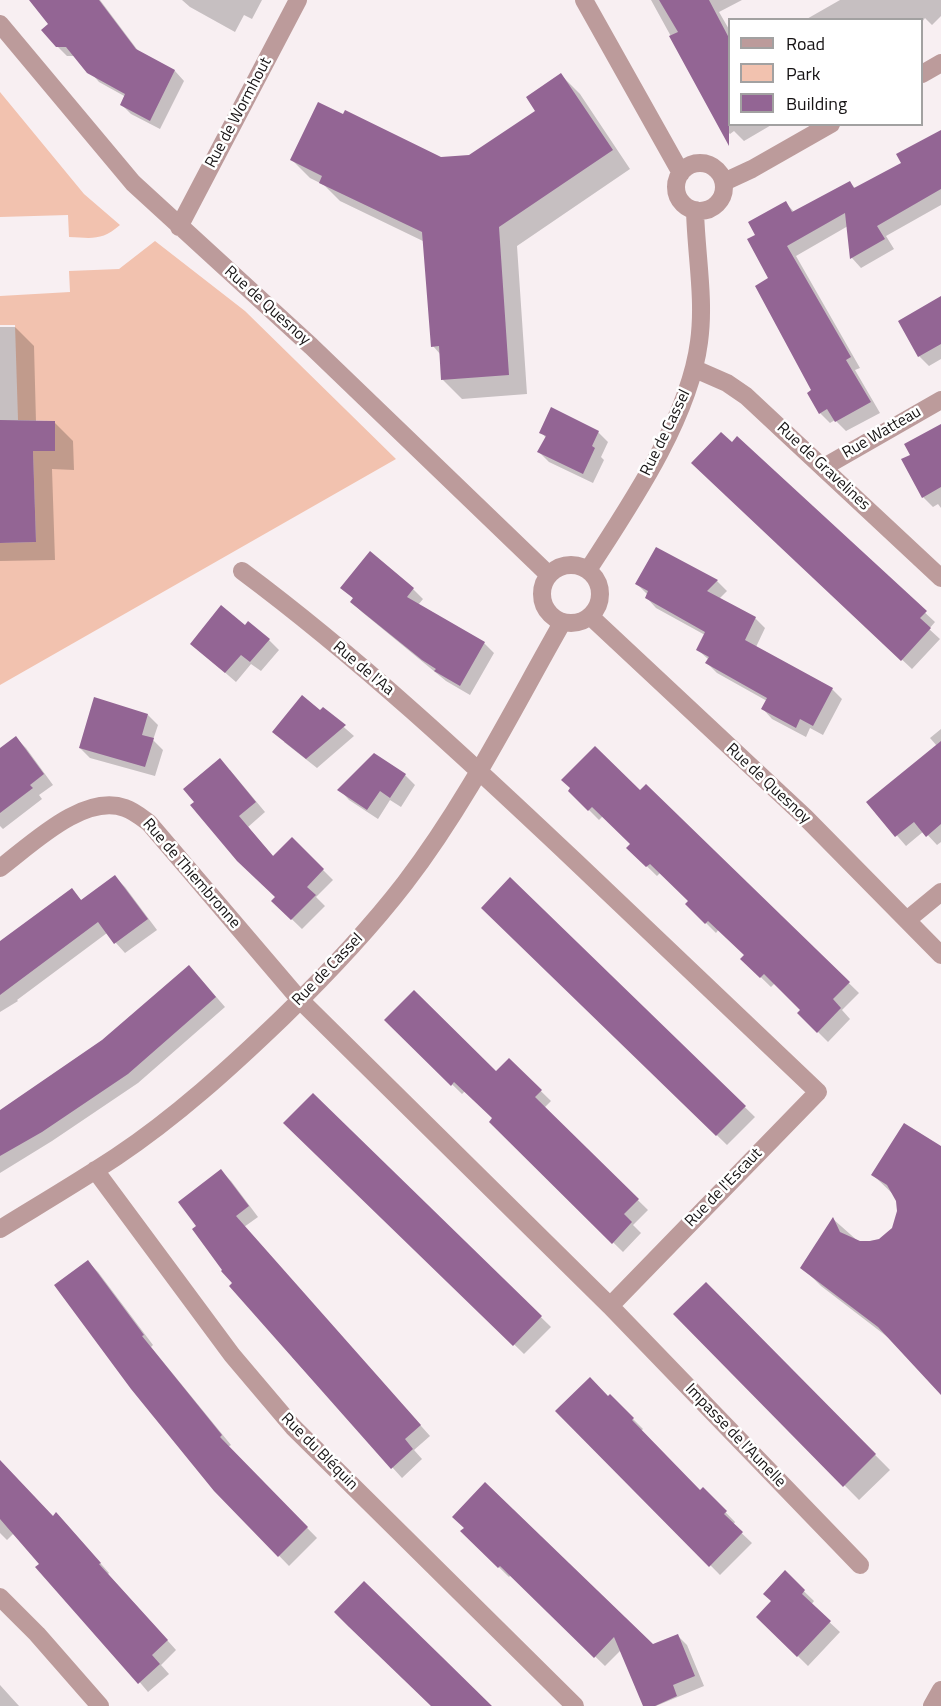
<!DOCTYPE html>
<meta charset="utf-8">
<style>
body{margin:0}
#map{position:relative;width:941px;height:1706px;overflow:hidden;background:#f8eff2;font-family:"Titillium Web",sans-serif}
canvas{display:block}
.legend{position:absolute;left:728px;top:18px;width:195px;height:108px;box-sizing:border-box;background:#fff;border:2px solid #a2a1a1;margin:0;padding:8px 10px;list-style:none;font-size:18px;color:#161314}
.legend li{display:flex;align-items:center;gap:12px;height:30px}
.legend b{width:30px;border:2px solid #a2a1a1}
</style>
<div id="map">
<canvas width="941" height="1706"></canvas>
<ul class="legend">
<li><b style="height:8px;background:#bc9b9b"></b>Road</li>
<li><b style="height:16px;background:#f2c2af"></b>Park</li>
<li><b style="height:16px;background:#936594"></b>Building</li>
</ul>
</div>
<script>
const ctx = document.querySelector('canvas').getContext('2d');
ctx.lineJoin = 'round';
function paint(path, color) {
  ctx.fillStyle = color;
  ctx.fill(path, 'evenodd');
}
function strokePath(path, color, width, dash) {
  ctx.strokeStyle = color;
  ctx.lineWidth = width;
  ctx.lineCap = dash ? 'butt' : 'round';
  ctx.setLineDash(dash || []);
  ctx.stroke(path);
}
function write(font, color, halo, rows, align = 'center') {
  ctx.font = font + ' "Titillium Web",sans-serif';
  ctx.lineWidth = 5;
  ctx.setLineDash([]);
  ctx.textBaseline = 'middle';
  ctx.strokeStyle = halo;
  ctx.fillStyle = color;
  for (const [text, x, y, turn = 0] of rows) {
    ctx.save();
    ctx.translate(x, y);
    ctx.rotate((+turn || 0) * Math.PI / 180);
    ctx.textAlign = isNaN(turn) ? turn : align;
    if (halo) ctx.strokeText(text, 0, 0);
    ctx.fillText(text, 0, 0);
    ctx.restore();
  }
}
paint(new Path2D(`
 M 0,92 L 84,194 L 120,225 C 102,241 92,238 69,237 L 68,215 L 0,217 Z
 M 155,241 L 245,311 L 396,459 L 0,685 L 0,543 L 36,542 L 33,451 L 55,451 L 54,421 L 18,420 L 15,325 L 0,325 L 0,296 L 70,292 L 69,271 L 119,269 Z`), '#f2c2af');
paint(new Path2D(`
 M 30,0 L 100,0 L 139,52 L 175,71 L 184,81 L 160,129 L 131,114 L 122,105 L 126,97 L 99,82 L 76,56 L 67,56 L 57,46 L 50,24 Z
 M 182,0 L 262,0 L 252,19 L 244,15 L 235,32 L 190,7 Z
 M 651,0 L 742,0 L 719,12 L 730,31 L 730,124 L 773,124 L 744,141 L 734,131 L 730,134 L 718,122 Z
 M 840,0 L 941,0 L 941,16 L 932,25 L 925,18 L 922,22 L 922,20 L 805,20 Z
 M 561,75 L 580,94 L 630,169 L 517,246 L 527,394 L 462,399 L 443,380 L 441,355 L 433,346 L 425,242 L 340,201 L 324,185 L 310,178 L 291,159 L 470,157 L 537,111 Z
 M 941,142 L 941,205 L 886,236 L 894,249 L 861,268 L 852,258 L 848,226 L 796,256 L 860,368 L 855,370 L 880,413 L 846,431 L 835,420 L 830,423 L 820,413 L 770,279 L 757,235 L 786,203 L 795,213 L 850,183 L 856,189 Z
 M 941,298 L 941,359 L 929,366 L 919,356 Z
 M 0,327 L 15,327 L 34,346 L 36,422 L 54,422 L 73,441 L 74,470 L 52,469 L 55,560 L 0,561 Z
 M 941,427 L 941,508 L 938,504 L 933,507 L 923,497 L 912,455 Z
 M 541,432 L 598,432 L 608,442 L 601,457 L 604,460 L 593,483 L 549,462 L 539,452 L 546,438 Z
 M 737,438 L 935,622 L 929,629 L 940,639 L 912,669 L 703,473 Z
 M 656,549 L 717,581 L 727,591 L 719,599 L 755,618 L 765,628 L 756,647 L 832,689 L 842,699 L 823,735 L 810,728 L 806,737 L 772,719 L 763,709 L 767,701 L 717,673 L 707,663 L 708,659 L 698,650 L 705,635 L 656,608 L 647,598 L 648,595 L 637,584 Z
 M 342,588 L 413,589 L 423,599 L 418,605 L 484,643 L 494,653 L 470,695 L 446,681 L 362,612 L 352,602 L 354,599 Z
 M 245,627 L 269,640 L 279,650 L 261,671 L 251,664 L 236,682 L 192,644 Z
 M 323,709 L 354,736 L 317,768 L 284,742 Z
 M 148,715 L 158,725 L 153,740 L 163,750 L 155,776 L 90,758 L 80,748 Z
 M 941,729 L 941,842 L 937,845 L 924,831 L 906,846 L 868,802 L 937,746 L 930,738 Z
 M 16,738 L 26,748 L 53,785 L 39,795 L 42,799 L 3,829 L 0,826 L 0,750 Z
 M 230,770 L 265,812 L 248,827 L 274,857 L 292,839 L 333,880 L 316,897 L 325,906 L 302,929 L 273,901 L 277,897 L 238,860 Z
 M 405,775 L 415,785 L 401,807 L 390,800 L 378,819 L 349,800 L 340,790 Z
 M 646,786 L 859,993 L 842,1010 L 850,1019 L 828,1042 L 799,1013 L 802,1010 L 775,983 L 771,987 L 742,959 L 746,956 L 719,929 L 716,933 L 687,904 L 690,901 L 661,872 L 657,876 L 628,848 L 631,844 L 603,816 L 599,820 L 570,791 L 640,792 Z
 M 115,877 L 125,887 L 157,930 L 125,953 L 107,933 L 17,1000 L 18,1001 L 0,1012 L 0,947 L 72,890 L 82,901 Z
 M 510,879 L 755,1117 L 727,1145 L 483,908 Z
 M 199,977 L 225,1007 L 138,1083 L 52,1141 L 0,1173 L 0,1111 Z
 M 386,1020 L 497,1073 L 509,1060 L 551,1101 L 544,1108 L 648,1210 L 633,1225 L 641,1233 L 623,1252 L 551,1182 L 494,1118 L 465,1091 L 462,1094 Z
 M 313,1095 L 551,1327 L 524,1354 L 286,1123 Z
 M 941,1148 L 941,1393 L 894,1342 L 821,1286 L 802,1267 L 833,1219 L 859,1242 L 879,1240 L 893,1229 L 899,1211 L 895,1196 L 873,1175 Z
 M 221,1171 L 231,1181 L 258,1217 L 244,1227 L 430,1436 L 414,1450 L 422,1459 L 402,1478 L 292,1357 L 293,1356 L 234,1283 L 198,1227 Z
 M 88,1262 L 98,1272 L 153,1345 L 151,1347 L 231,1445 L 228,1447 L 317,1538 L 289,1566 L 215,1490 Z
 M 706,1284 L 890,1470 L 859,1500 L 675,1314 Z
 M 610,1396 L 643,1429 L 641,1431 L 700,1492 L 703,1489 L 735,1522 L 733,1525 L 752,1543 L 720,1575 L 558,1411 L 608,1398 Z
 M 0,1462 L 53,1518 L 66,1524 L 109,1573 L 108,1574 L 176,1650 L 161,1665 L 169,1674 L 148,1692 L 14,1533 L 7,1540 L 0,1533 Z
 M 472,1541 L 653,1646 L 677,1635 L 687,1645 L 704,1686 L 656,1706 L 650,1706 L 621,1650 L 605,1666 L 511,1575 L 509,1577 Z
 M 785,1573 L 814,1601 L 811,1605 L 840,1632 L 808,1666 L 758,1617 L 773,1602 Z
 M 0,1685 L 19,1706 L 0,1706 Z`), '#0003');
paint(new Path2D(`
 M 29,0 L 99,0 L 136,49 L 175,70 L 150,121 L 120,105 L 125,94 L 87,73 L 66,47 L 56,47 L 41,30 L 48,24 Z
 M 659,0 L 709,0 L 729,38 L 729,146 L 669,36 L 678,32 Z
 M 561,73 L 613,150 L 499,227 L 509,375 L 441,380 L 439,346 L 431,347 L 422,232 L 319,183 L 322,176 L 290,160 L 318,102 L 343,114 L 345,110 L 441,157 L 469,155 L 535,111 L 526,97 Z
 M 941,130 L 941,189 L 877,226 L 885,239 L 850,259 L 845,213 L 787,246 L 851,357 L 846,360 L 871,402 L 835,422 L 827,409 L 819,414 L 807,393 L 811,390 L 755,286 L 768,278 L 747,239 L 755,235 L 748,222 L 786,201 L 792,212 L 850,181 L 854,188 L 901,163 L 896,154 Z
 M 941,296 L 941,344 L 918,357 L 898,321 Z
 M 551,407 L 599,431 L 592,446 L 595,448 L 583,474 L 537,452 L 546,436 L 539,433 Z
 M 0,420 L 55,421 L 55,451 L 33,451 L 36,542 L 0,543 Z
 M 941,424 L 941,487 L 922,498 L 901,459 L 910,455 L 904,444 Z
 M 721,432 L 732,442 L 737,436 L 927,611 L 920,618 L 931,628 L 901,661 L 691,463 Z
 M 656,547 L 718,580 L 707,591 L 756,617 L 745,640 L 833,688 L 813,726 L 800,719 L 796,728 L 761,709 L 767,698 L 705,663 L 709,657 L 696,650 L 705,632 L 645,598 L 648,591 L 635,584 Z
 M 370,551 L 414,588 L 407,597 L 485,642 L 460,686 L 434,671 L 436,669 L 422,660 L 350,602 L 353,598 L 340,588 Z
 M 221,605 L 245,625 L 248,621 L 270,639 L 250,662 L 241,655 L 225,673 L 190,644 Z
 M 302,695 L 320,710 L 323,707 L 346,725 L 306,759 L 272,732 Z
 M 94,697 L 148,714 L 142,735 L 154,738 L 145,767 L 79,748 Z
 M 16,736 L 44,774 L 30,785 L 33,788 L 0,813 L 0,748 Z
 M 941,741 L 941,824 L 926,837 L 914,822 L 895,837 L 866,802 Z
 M 595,746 L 640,790 L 646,784 L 850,982 L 833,999 L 841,1008 L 817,1033 L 797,1013 L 800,1010 L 764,974 L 760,978 L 740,959 L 744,955 L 708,921 L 705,924 L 685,904 L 688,901 L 650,864 L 646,867 L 626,848 L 630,844 L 592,807 L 588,811 L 568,791 L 570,788 L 561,780 Z
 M 374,753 L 406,774 L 390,798 L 380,791 L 367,810 L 337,790 Z
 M 220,758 L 256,802 L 239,816 L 273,856 L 292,837 L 324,869 L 307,887 L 316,895 L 291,920 L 271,901 L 275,897 L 237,861 L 190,805 L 194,802 L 183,789 Z
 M 115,875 L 148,919 L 114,944 L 98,922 L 0,995 L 0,941 L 72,888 L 81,900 Z
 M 510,877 L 746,1106 L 716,1136 L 481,908 Z
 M 189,965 L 216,997 L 128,1074 L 42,1132 L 0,1156 L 0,1110 L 102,1040 Z
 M 414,990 L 496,1071 L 509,1058 L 542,1090 L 535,1097 L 639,1199 L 624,1214 L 632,1222 L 612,1244 L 489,1122 L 492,1118 L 454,1082 L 451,1086 L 384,1020 Z
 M 313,1093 L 542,1316 L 513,1346 L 283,1123 Z
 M 904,1123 L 941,1146 L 941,1395 L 878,1327 L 800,1268 L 833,1217 L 840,1232 L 860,1241 L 870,1241 L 879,1239 L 892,1228 L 897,1211 L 896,1201 L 887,1185 L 871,1175 Z
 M 221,1169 L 249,1206 L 236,1216 L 421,1425 L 405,1439 L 413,1449 L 391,1469 L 229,1286 L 232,1283 L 221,1271 L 222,1270 L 192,1229 L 196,1226 L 178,1202 Z
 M 88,1260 L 144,1335 L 142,1336 L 222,1435 L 220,1437 L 308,1527 L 278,1557 L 214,1491 L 131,1389 L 54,1285 Z
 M 706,1282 L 876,1454 L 843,1487 L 673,1314 Z
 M 590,1377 L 608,1396 L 610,1394 L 634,1418 L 632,1420 L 700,1490 L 703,1487 L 727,1511 L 724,1514 L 743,1532 L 709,1567 L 555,1411 Z
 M 0,1460 L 53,1516 L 56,1512 L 101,1563 L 99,1564 L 168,1640 L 152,1655 L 160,1664 L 138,1684 L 35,1567 L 39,1564 L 0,1519 Z
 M 485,1482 L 653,1644 L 678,1634 L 695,1676 L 673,1685 L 677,1696 L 655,1706 L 643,1706 L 614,1637 L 594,1658 L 500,1566 L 498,1568 L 460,1531 L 464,1528 L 452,1517 Z
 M 785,1570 L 805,1590 L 802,1594 L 831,1621 L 797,1657 L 756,1617 L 771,1601 L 763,1594 Z
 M 364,1581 L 441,1656 L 492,1706 L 431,1706 L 349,1627 L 334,1612 Z`), '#936594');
strokePath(new Path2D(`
 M 584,0 L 681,173
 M 0,24 L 133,183 L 311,346 L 549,575
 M 922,74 L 941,63
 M676 187a24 24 0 1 1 48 0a24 24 0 1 1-48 0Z
 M 724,182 L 752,169 L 831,124
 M 179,227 L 298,0
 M 695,369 L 727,383 L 746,396 L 941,578
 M 824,467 L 941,400
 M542 594a29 29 0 1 1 58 0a29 29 0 1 1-58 0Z
 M 588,570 C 630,505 689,419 699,342 C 705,299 696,254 695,210
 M 591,617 L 805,817 L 941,955
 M 0,868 C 31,845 83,793 125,808 C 134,811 141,817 149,823 L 300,1000 L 610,1306 L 818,1092 C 737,1015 655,937 574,860 C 467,759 360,659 242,571
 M 907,920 L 941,892
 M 95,1170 L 232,1355 L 293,1427 L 575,1706
 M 0,1229 C 39,1205 78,1182 116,1157 C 176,1117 231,1067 283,1017 C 326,975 368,931 405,883 C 467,802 512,711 562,623
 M 610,1306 L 860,1565
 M 0,1597 L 37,1634 L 100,1706
 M 932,1706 L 941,1690`), '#bc9b9b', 18);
write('16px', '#161314', '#fff', [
 ["Rue de Wormhout",239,113,-62],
 ["Rue de Quesnoy",267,306,42],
 ["Rue de Cassel",666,433,-64],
 ["Rue Watteau",882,433,-30],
 ["Rue de Gravelines",823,467,43],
 ["Rue de l'Aa",363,669,40],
 ["Rue de Quesnoy",768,784,43],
 ["Rue de Thiembronne",191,874,49],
 ["Rue de Cassel",328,970,-46],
 ["Rue de l'Escaut",724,1188,-46],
 ["Impasse de l'Aunelle",735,1436,46],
 ["Rue du Bléquin",319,1452,45]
]);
</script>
